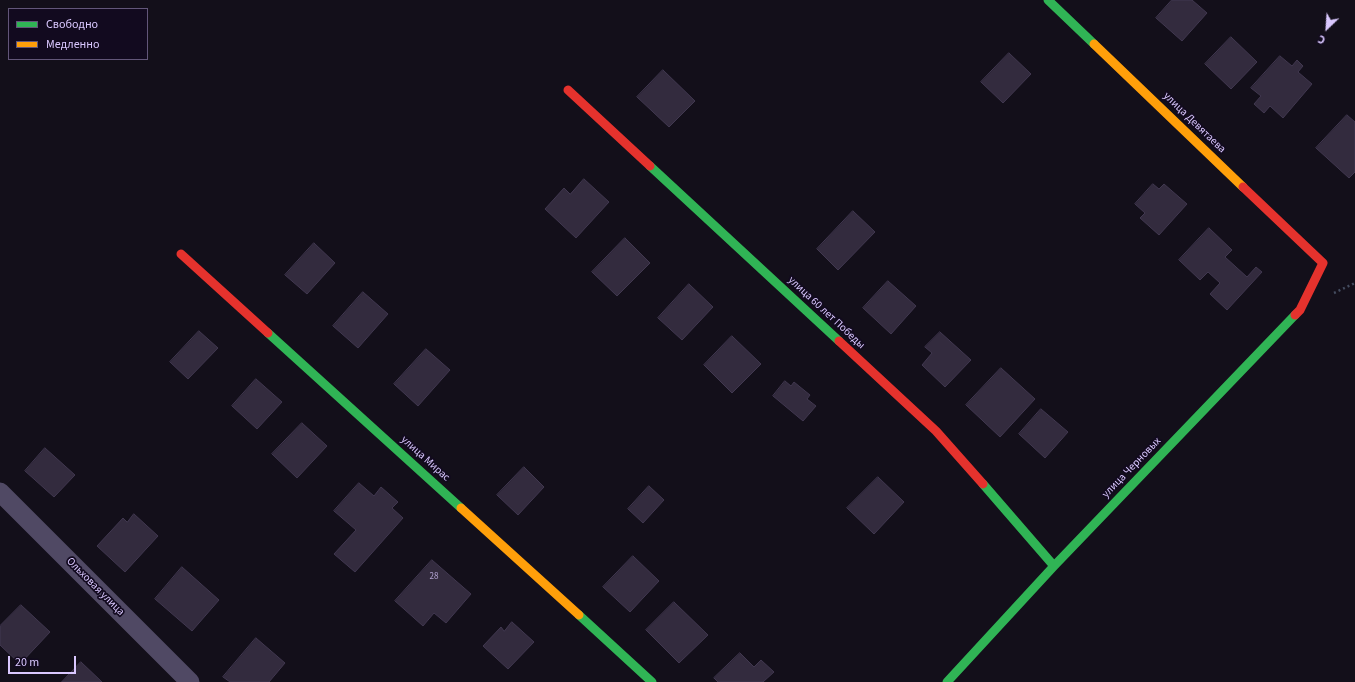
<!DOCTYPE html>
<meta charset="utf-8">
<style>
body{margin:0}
#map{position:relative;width:1355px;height:682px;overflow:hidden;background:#130f1a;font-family:"Source Sans 3",sans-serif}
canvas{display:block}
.legend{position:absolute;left:8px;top:8px;width:140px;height:52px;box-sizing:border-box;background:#120a1f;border:1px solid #625679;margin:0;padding:5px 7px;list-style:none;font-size:12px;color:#dac8ff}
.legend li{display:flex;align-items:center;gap:8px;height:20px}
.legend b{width:20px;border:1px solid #625679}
.north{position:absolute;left:1307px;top:8px;width:40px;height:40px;-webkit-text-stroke:3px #120a1f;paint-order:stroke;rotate:205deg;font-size:11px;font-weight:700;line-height:16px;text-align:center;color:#dac8ff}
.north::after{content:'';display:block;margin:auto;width:14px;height:18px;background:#dac8ff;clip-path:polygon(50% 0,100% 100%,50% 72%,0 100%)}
.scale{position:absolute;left:8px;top:656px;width:68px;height:18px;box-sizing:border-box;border:2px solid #dac8ff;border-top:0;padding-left:5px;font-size:12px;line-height:14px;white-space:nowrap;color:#dac8ff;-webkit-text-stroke:3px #120a1f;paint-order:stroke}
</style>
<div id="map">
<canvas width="1355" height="682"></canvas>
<ul class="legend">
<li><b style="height:5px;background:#30b455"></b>Свободно</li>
<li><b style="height:5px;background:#ff9f0a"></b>Медленно</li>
</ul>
<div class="north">С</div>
<div class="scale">20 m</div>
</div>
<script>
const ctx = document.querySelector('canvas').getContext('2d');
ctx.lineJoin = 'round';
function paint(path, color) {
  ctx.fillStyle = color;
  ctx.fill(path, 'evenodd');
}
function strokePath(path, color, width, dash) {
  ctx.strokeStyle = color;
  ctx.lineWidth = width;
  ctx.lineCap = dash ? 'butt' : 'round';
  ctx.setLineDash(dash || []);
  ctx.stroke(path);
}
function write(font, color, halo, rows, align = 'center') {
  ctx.font = font + ' "Source Sans 3",sans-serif';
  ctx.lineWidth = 3.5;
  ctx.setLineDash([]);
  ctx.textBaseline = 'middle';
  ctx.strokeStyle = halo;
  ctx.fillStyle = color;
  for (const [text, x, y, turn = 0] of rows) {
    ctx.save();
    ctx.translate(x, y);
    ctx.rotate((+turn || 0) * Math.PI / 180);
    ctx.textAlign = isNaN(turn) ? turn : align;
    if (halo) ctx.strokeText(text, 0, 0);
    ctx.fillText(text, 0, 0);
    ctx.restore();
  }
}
const building = new Path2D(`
 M 1172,0 L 1192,0 L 1207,13 L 1182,41 L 1156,18 Z
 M 1231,37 L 1257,62 L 1231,89 L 1205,64 Z
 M 1009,53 L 1031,74 L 1003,103 L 981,82 Z
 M 1280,56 L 1292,66 L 1297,60 L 1303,66 L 1298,72 L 1312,84 L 1283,118 L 1270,106 L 1264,113 L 1254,104 L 1261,96 L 1251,88 Z
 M 663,70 L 695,101 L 669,127 L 637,97 Z
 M 1347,115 L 1355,122 L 1355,172 L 1349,178 L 1316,148 Z
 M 584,179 L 609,202 L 576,238 L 545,209 L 564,188 L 570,194 Z
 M 1153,184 L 1159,189 L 1164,184 L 1187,204 L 1159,235 L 1140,218 L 1145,213 L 1135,204 Z
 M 853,211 L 875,232 L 838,270 L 817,249 Z
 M 1209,228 L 1232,250 L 1225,257 L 1247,277 L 1256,267 L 1262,272 L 1227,310 L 1210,294 L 1220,283 L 1208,272 L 1200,280 L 1179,260 Z
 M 625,238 L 650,263 L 617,296 L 592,272 Z
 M 314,243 L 335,263 L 307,294 L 285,275 Z
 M 888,281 L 916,306 L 891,334 L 863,308 Z
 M 689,284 L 713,307 L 682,340 L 658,318 Z
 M 363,292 L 388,314 L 358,348 L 333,326 Z
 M 199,331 L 218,348 L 188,379 L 170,362 Z
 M 940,332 L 971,360 L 945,387 L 922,365 L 932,353 L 925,347 Z
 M 732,336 L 761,364 L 732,393 L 704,365 Z
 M 426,349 L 450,370 L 418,406 L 394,384 Z
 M 1001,368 L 1035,399 L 1000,437 L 966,405 Z
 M 256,379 L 282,402 L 257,429 L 232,406 Z
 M 785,381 L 791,386 L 794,382 L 810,395 L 807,399 L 816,406 L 803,421 L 773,396 Z
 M 1041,409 L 1068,432 L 1045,458 L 1019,434 Z
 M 302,423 L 327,446 L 297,478 L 272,454 Z
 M 45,448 L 75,475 L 54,497 L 25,471 Z
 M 524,467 L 544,487 L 518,515 L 497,495 Z
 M 878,477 L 904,502 L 874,534 L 847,508 Z
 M 359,483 L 374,496 L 381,487 L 398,502 L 392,508 L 403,518 L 355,572 L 334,554 L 356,530 L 334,511 Z
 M 649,486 L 664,500 L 643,523 L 628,509 Z
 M 134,514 L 158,536 L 125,572 L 97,546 L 123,518 L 127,522 Z
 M 633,556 L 659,581 L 630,612 L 603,587 Z
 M 432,560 L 471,594 L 446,623 L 434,613 L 423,626 L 395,601 Z
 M 182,567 L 219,600 L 192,631 L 155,599 Z
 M 674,602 L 708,635 L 679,663 L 646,630 Z
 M 21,605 L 50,632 L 20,664 L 0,645 L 0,626 Z
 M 512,622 L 534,642 L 508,669 L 483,646 L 501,627 L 504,631 Z
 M 256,638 L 285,663 L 269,682 L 230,682 L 223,677 Z
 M 740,653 L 754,667 L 761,660 L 774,672 L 763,682 L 718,682 L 714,678 Z
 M 81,662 L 102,682 L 62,682 Z`);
paint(building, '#332b3e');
strokePath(building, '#413850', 1);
strokePath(new Path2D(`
 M 1334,293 L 1355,283`), '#444c5f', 2.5, [2, 3]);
strokePath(new Path2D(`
 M 0,492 L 190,682`), '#504964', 19);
strokePath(new Path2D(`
 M 1048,0 L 1094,44
 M 650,166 L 839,341
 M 268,333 L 461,508
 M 983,484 L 1054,566
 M 579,615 L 652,682
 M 947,682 L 1054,566 L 1295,315`), '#30b455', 9);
strokePath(new Path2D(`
 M 1094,44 L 1243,187
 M 461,508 L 579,615`), '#ff9f0a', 9);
strokePath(new Path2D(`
 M 568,90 L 650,166
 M 1243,187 L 1323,263 L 1300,310 L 1295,315
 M 181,254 L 268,333
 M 839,341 L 936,431 L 983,484`), '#e5322d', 9);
write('9px', '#b0a1cf', null, [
 ["28",434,577]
]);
write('11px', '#dac8ff', '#120a1f', [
 ["улица Девятаева",1194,123,44],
 ["улица 60 лет Победы",826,313,43],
 ["улица Мирас",425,459,42],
 ["улица Черновых",1132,468,-46],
 ["Ольховая улица",95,587,45]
]);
</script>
